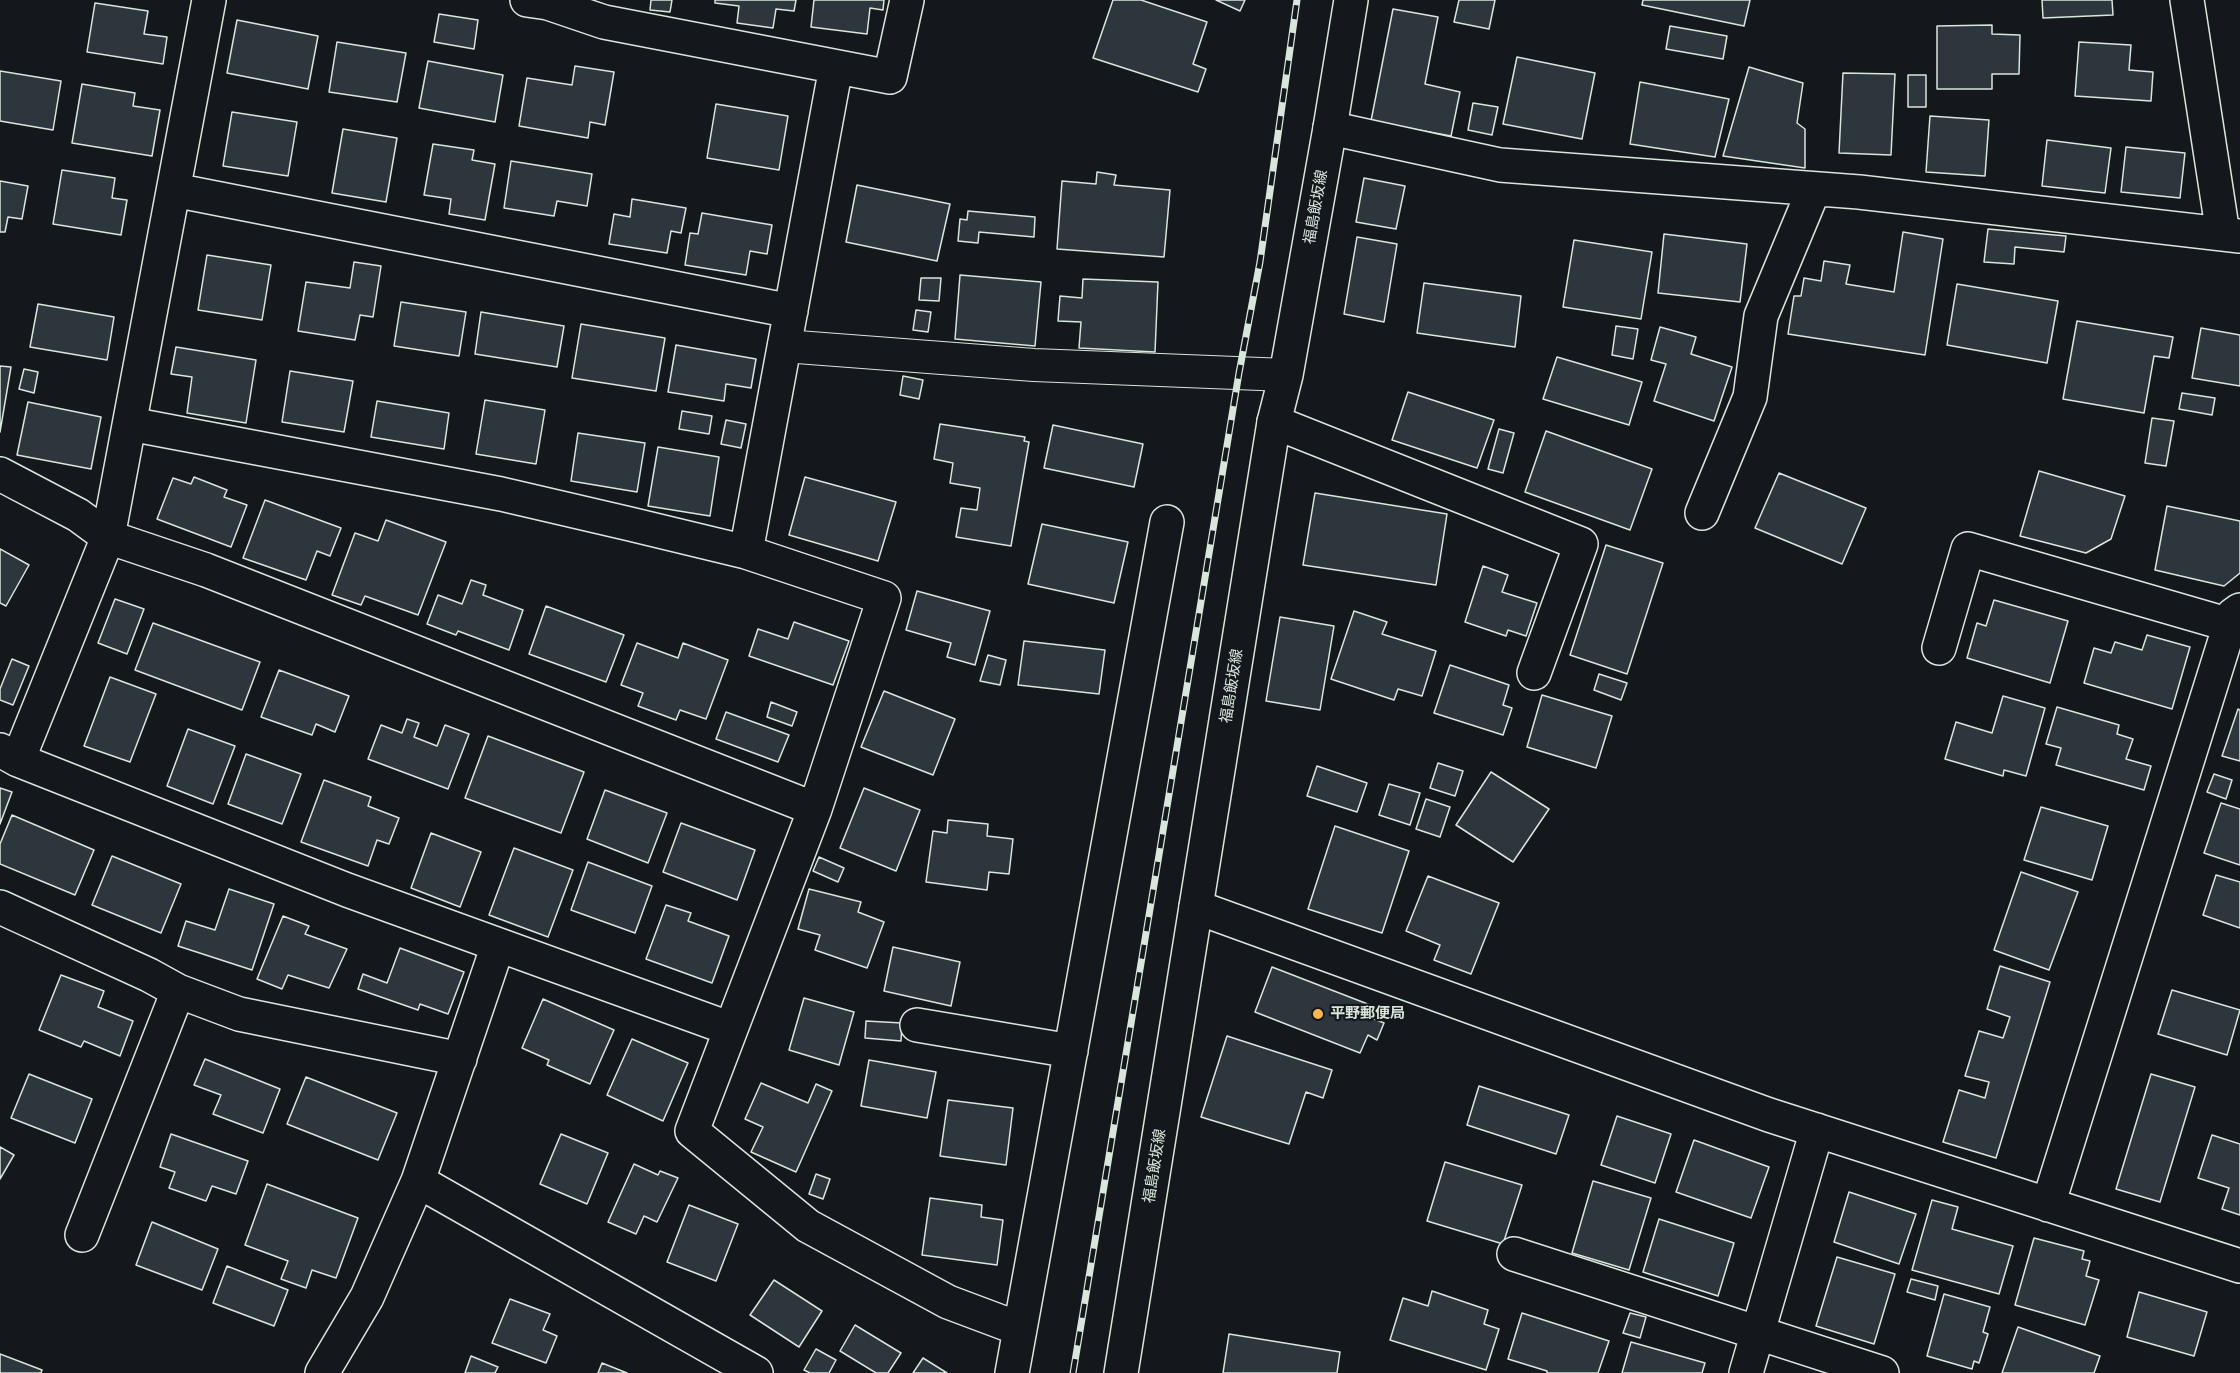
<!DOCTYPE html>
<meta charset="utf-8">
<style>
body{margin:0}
canvas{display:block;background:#14181c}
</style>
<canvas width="2240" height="1373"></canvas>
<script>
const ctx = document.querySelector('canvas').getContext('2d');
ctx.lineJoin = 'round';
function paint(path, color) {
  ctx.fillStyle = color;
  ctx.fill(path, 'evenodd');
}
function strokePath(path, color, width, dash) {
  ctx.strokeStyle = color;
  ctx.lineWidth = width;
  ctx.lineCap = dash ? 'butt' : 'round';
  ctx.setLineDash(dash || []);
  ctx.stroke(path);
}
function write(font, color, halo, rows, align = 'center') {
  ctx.font = font + ' Literata,"Noto Sans JP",serif';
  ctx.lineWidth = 4.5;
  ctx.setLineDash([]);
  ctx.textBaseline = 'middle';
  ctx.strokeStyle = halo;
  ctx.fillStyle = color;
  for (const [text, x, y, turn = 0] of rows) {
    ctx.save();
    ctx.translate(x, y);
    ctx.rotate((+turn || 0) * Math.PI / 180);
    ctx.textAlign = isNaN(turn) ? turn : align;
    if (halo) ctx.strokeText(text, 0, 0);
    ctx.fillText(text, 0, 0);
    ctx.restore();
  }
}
const building = new Path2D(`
 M 651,0 L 672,0 L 670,12 L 650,10 Z
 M 715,0 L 796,0 L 794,11 L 776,9 L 773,28 L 737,23 L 739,6 L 715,3 Z
 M 814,0 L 884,0 L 883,10 L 870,8 L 867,34 L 811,27 Z
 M 1113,0 L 1141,0 L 1207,22 L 1193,64 L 1206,69 L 1198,92 L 1093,58 Z
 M 1216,0 L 1245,0 L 1240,11 Z
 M 1459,0 L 1495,0 L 1489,29 L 1454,22 Z
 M 1643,0 L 1750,0 L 1744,26 L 1642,5 Z
 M 2042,0 L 2112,0 L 2113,15 L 2043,18 Z
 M 95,3 L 148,11 L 144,34 L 167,37 L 163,64 L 87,52 Z
 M 1393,9 L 1438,17 L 1425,84 L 1460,92 L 1451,136 L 1371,121 Z
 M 439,14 L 478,20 L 474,49 L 434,42 Z
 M 237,20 L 318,36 L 308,89 L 227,73 Z
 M 1992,25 L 1992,34 L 2020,35 L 2019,74 L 1992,74 L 1992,89 L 1937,89 L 1937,26 Z
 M 1670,26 L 1727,36 L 1723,59 L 1666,49 Z
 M 337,42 L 406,53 L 397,102 L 329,92 Z
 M 2079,42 L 2131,45 L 2129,70 L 2153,72 L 2151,101 L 2075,96 Z
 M 1517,57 L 1595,73 L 1582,139 L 1503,124 Z
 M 428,61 L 503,75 L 495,122 L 419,108 Z
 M 575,66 L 614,72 L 605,125 L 590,122 L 588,138 L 519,126 L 527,78 L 572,85 Z
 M 1749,67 L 1803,83 L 1797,123 L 1805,129 L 1805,168 L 1723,156 Z
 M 0,71 L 61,81 L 53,130 L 0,121 Z
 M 1843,73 L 1895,74 L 1891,155 L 1839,153 Z
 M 1908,75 L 1926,75 L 1926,107 L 1908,107 Z
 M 1640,82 L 1729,99 L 1715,157 L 1630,144 Z
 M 82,84 L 135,93 L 133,106 L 160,110 L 152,156 L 72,143 Z
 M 1473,103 L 1498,107 L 1492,135 L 1468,130 Z
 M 716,104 L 788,116 L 779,170 L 707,158 Z
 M 232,112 L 297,122 L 288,176 L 223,166 Z
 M 1930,116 L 1989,120 L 1985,176 L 1926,172 Z
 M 343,129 L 397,138 L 386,202 L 332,193 Z
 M 2047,140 L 2111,148 L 2105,193 L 2042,186 Z
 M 433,144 L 474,150 L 472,160 L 495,164 L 485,220 L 449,214 L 451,199 L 424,195 Z
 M 2126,147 L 2185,153 L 2180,198 L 2121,192 Z
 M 511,161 L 592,174 L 587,206 L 557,201 L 554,216 L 504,208 Z
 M 62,170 L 115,178 L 112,198 L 127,200 L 121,235 L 53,224 Z
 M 1097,172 L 1116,175 L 1114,185 L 1170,190 L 1164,257 L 1057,249 L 1062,181 L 1096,184 Z
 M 1364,178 L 1405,186 L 1396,229 L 1356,222 Z
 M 0,181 L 28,186 L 22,219 L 8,217 L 5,232 L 0,232 Z
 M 857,185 L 950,204 L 937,261 L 846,242 Z
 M 632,199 L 686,208 L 681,233 L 671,231 L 667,253 L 609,244 L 614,214 L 630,217 Z
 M 968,211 L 1035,217 L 1034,237 L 979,232 L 978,243 L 958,241 L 960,219 L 967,220 Z
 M 702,213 L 772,225 L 767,254 L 750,251 L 746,275 L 685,265 L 690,233 L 698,234 Z
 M 1988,229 L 2066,236 L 2064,252 L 2015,247 L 2014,264 L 1984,262 Z
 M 1903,232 L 1943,239 L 1925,355 L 1788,334 L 1794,296 L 1801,296 L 1804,278 L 1821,281 L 1824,261 L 1850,265 L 1846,284 L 1894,292 Z
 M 1664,234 L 1747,244 L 1740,302 L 1658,293 Z
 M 1357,237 L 1397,244 L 1384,322 L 1344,314 Z
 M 1574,240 L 1652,252 L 1641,319 L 1563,307 Z
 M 207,255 L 271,265 L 262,320 L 198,310 Z
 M 354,262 L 381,266 L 373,317 L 360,315 L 355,340 L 298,331 L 306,282 L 350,288 Z
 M 960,275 L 1041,282 L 1035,346 L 955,339 Z
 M 921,278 L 941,278 L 939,301 L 919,300 Z
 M 1083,279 L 1158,282 L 1155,352 L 1079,348 L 1081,322 L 1058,321 L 1060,296 L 1082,298 Z
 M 1424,283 L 1521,296 L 1515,347 L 1417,333 Z
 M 1957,284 L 2058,301 L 2047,363 L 1947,345 Z
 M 401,302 L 466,312 L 459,356 L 394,346 Z
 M 38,304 L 114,317 L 107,360 L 30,347 Z
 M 916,310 L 931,312 L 928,332 L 913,330 Z
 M 481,312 L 564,326 L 557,367 L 475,354 Z
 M 2077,321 L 2173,337 L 2169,358 L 2154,356 L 2144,413 L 2063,399 Z
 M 581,324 L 665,338 L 656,391 L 572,378 Z
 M 1616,326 L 1638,329 L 1633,359 L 1612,355 Z
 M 1660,327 L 1696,337 L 1691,354 L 1732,367 L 1714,421 L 1654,401 L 1666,364 L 1651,360 Z
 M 2201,328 L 2240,335 L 2240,386 L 2192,378 Z
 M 676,345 L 756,359 L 751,388 L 726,384 L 724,401 L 668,392 Z
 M 176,347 L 256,360 L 246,423 L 187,413 L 192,377 L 171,374 Z
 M 1557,357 L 1642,382 L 1629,425 L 1543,399 Z
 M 0,366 L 11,367 L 0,432 Z
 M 24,369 L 38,372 L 34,393 L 19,389 Z
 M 290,371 L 353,381 L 344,432 L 282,422 Z
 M 903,376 L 923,380 L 919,399 L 900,395 Z
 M 1408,392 L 1494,420 L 1477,468 L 1392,440 Z
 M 2182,393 L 2215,398 L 2212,415 L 2179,409 Z
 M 485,400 L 545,410 L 536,464 L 476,454 Z
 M 377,401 L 449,413 L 444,449 L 371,437 Z
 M 28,402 L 101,417 L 91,469 L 17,455 Z
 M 682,411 L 712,416 L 709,434 L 679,429 Z
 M 2152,418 L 2174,421 L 2166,466 L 2145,463 Z
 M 726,420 L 746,424 L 741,448 L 721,444 Z
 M 940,424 L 1025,437 L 1024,441 L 1029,442 L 1011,546 L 956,537 L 961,508 L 977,510 L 980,488 L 950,483 L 953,463 L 934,459 Z
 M 1053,425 L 1143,444 L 1134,487 L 1044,468 Z
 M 1499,429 L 1514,433 L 1503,473 L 1488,469 Z
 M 1546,431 L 1652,469 L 1630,530 L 1525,492 Z
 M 578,433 L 645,443 L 637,492 L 571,481 Z
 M 658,447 L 719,457 L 710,516 L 648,506 Z
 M 2039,471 L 2125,496 L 2111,539 L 2086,553 L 2020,536 Z
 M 1779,473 L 1866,508 L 1842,564 L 1755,528 Z
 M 194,477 L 227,490 L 224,497 L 247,505 L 231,547 L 157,519 L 173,478 L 191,484 Z
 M 805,477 L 896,502 L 878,561 L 789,535 Z
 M 1315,493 L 1447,514 L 1436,585 L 1303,565 Z
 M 265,500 L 341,528 L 330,556 L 317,551 L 306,580 L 243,558 Z
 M 2167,506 L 2240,521 L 2240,573 L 2224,586 L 2155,570 Z
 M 386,520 L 446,542 L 418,615 L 365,596 L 361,605 L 332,595 L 355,533 L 378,541 Z
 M 1042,524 L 1128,542 L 1114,603 L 1028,584 Z
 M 1606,545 L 1663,563 L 1627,674 L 1570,655 Z
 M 0,549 L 29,565 L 6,606 L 0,603 Z
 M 1483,566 L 1508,575 L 1502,592 L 1537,603 L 1526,636 L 1508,630 L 1506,636 L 1465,622 Z
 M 471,580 L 486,585 L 483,595 L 523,610 L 509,650 L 458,631 L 456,635 L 427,624 L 438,595 L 462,604 Z
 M 917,591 L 990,611 L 975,665 L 947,657 L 951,643 L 906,630 Z
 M 115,599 L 144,609 L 127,654 L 98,643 Z
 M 1994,600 L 2068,621 L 2050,683 L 1967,658 L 1977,623 L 1986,626 Z
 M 546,606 L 624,635 L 606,682 L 529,654 Z
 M 1354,611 L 1387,622 L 1382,634 L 1436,651 L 1422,696 L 1398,689 L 1394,700 L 1331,679 Z
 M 1280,617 L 1334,626 L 1320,710 L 1266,701 Z
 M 794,622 L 849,641 L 833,685 L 749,656 L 758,629 L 788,639 Z
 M 153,623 L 260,662 L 242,710 L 135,670 Z
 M 2147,635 L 2190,647 L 2172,709 L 2084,683 L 2094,648 L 2111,653 L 2115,642 L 2142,650 Z
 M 1024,641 L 1105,650 L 1099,694 L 1018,685 Z
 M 637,643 L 678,658 L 683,643 L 728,660 L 706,719 L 680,710 L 676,720 L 638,706 L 643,693 L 621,685 Z
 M 988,655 L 1006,660 L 1000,685 L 980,681 Z
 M 12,659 L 29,666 L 13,705 L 0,700 L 0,689 Z
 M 1450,665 L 1509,685 L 1503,705 L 1512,708 L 1503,735 L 1434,713 Z
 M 279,670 L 349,696 L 335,732 L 316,724 L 312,735 L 261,717 Z
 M 1599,674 L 1627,683 L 1621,700 L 1594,690 Z
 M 110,677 L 156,694 L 130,762 L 84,746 Z
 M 884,691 L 955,719 L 933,775 L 861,747 Z
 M 1542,695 L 1612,716 L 1596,768 L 1527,747 Z
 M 2003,696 L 2045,708 L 2026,776 L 2004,770 L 2003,776 L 1945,759 L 1956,722 L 1992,733 Z
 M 771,702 L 797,712 L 792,726 L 767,717 Z
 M 2057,707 L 2119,725 L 2117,734 L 2133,739 L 2126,759 L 2151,766 L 2144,790 L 2056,765 L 2061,748 L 2046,744 Z
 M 2238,709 L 2240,710 L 2240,761 L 2222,756 Z
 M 726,712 L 789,735 L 778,762 L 716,739 Z
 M 407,719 L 419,723 L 414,737 L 437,746 L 445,725 L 469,734 L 448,789 L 368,759 L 381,725 L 402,733 Z
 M 188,729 L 235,746 L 213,804 L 167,786 Z
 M 488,736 L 584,772 L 561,833 L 465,798 Z
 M 246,754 L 301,774 L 282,824 L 228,804 Z
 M 1438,763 L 1463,771 L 1455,796 L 1430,788 Z
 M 1317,766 L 1367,783 L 1357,812 L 1307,796 Z
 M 1491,772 L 1549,809 L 1513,862 L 1456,825 Z
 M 2214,774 L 2232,780 L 2226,799 L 2207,792 Z
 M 324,780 L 371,797 L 368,806 L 399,818 L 389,844 L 377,840 L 368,866 L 301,842 Z
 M 1389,784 L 1420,793 L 1410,825 L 1379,815 Z
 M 0,788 L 12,792 L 0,824 Z
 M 864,788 L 920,810 L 896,871 L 840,848 Z
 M 605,790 L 667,813 L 648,863 L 587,839 Z
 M 1426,799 L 1450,807 L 1440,837 L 1416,829 Z
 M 2221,803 L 2240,809 L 2240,865 L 2204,853 Z
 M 2041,807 L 2108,826 L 2092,880 L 2024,860 Z
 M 12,815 L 94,850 L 75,895 L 0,864 L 0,844 Z
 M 948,820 L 988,824 L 987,836 L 1013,839 L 1009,874 L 989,872 L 987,890 L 926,882 L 933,831 L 947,833 Z
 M 681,823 L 755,850 L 737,900 L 663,872 Z
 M 1335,826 L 1409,851 L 1382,933 L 1308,909 Z
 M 431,833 L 481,852 L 460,907 L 411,888 Z
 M 514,848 L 573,870 L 548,937 L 489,915 Z
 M 112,856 L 181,884 L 161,933 L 92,905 Z
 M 819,857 L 844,868 L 838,882 L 813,871 Z
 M 588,862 L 652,886 L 635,933 L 571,910 Z
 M 2021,872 L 2078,892 L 2049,970 L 1994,950 Z
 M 2216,875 L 2240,882 L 2240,928 L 2203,915 Z
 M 1428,876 L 1499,903 L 1471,974 L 1434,960 L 1440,945 L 1406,931 Z
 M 229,889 L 274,904 L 252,970 L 178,946 L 186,921 L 215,930 Z
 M 809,889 L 861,902 L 858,912 L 884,922 L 867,968 L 815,950 L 820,935 L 798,929 Z
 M 666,905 L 691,913 L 688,921 L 729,936 L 712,983 L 646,959 Z
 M 283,916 L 309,926 L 305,934 L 347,949 L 329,988 L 288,975 L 282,989 L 257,979 Z
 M 893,947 L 960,962 L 951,1006 L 884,991 Z
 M 400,948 L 464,972 L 448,1014 L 420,1004 L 418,1010 L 358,989 L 363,974 L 387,983 Z
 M 2000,966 L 2050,982 L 1996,1158 L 1943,1142 L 1959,1090 L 1985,1098 L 1989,1082 L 1965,1076 L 1979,1031 L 2003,1038 L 2010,1017 L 1987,1009 Z
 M 1272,967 L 1378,1008 L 1374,1019 L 1384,1023 L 1377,1040 L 1368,1035 L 1360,1053 L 1255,1012 Z
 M 61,975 L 104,991 L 98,1007 L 133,1021 L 120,1056 L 84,1041 L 81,1047 L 39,1030 Z
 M 2172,990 L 2240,1010 L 2227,1055 L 2158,1034 Z
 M 804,998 L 854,1012 L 839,1065 L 789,1050 Z
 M 543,999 L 614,1030 L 590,1084 L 547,1065 L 549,1060 L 522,1048 Z
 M 866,1021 L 902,1023 L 901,1041 L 865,1038 Z
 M 1227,1036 L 1332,1070 L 1323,1098 L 1306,1092 L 1289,1144 L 1201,1117 Z
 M 632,1039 L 688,1063 L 663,1121 L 607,1095 Z
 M 205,1059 L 280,1089 L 263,1133 L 213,1114 L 221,1095 L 194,1085 Z
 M 869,1060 L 936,1072 L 927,1118 L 861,1106 Z
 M 29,1074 L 92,1099 L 75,1143 L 11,1118 Z
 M 2151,1074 L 2195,1087 L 2160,1202 L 2116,1189 Z
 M 306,1077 L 397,1113 L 378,1160 L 287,1124 Z
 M 761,1083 L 808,1103 L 816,1084 L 832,1091 L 796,1172 L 751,1152 L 763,1127 L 745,1119 Z
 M 1479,1086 L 1569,1115 L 1556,1154 L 1467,1125 Z
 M 948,1100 L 1013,1108 L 1006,1165 L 940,1156 Z
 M 1617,1116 L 1671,1134 L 1655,1183 L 1601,1165 Z
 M 171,1134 L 248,1161 L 236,1194 L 212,1186 L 206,1201 L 169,1188 L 175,1172 L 160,1167 Z
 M 561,1134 L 608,1153 L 587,1204 L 540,1184 Z
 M 2212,1135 L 2240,1144 L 2240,1215 L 2222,1209 L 2229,1188 L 2198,1178 Z
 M 1694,1140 L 1769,1167 L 1751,1218 L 1676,1192 Z
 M 0,1147 L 14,1155 L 0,1179 Z
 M 1445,1162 L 1522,1185 L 1503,1244 L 1427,1221 Z
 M 634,1164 L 658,1175 L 660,1171 L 678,1178 L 657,1222 L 644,1216 L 636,1234 L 608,1222 Z
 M 816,1174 L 830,1179 L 823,1199 L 809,1194 Z
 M 1593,1181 L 1651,1198 L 1629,1270 L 1572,1253 Z
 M 267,1184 L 358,1218 L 336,1278 L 312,1270 L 306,1288 L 281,1279 L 288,1261 L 245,1245 Z
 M 1849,1192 L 1916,1214 L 1899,1264 L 1834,1242 Z
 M 930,1198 L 982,1205 L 981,1217 L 1003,1220 L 997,1265 L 922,1255 Z
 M 1932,1200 L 1958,1207 L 1952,1229 L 2013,1246 L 1999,1294 L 1912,1270 Z
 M 689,1205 L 738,1224 L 716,1281 L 667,1262 Z
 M 1659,1219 L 1734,1243 L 1718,1296 L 1643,1272 Z
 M 152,1222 L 218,1249 L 202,1290 L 136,1265 Z
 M 2034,1238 L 2084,1251 L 2082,1259 L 2090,1261 L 2086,1276 L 2099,1280 L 2085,1325 L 2015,1305 Z
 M 1837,1257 L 1895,1274 L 1874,1344 L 1816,1326 Z
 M 227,1266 L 288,1290 L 274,1326 L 213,1303 Z
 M 1911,1279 L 1938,1286 L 1935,1300 L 1907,1292 Z
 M 774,1280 L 822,1311 L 799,1347 L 750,1315 Z
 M 1432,1291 L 1488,1310 L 1484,1324 L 1499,1329 L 1486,1370 L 1390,1340 L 1403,1298 L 1428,1306 Z
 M 2139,1292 L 2207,1312 L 2194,1356 L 2127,1337 Z
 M 1944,1294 L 1990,1307 L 1983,1332 L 1988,1334 L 1979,1363 L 1974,1361 L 1972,1369 L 1927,1356 Z
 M 510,1299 L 550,1314 L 543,1330 L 557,1336 L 546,1363 L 492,1343 Z
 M 1522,1313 L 1609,1341 L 1598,1373 L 1547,1373 L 1547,1371 L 1508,1359 Z
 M 1630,1313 L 1646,1317 L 1640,1338 L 1623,1333 Z
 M 855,1325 L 901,1353 L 888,1373 L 876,1373 L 840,1351 Z
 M 2018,1327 L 2100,1356 L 2094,1373 L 2002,1373 Z
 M 1229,1334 L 1340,1352 L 1337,1373 L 1223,1373 Z
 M 1631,1342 L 1705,1363 L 1702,1373 L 1622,1373 Z
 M 816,1349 L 836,1360 L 829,1373 L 810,1373 L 804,1370 Z
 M 0,1354 L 42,1370 L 41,1373 L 0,1373 Z
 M 471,1356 L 498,1367 L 495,1373 L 465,1373 Z
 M 923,1358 L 947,1373 L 913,1373 Z
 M 602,1363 L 627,1373 L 598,1373 Z`);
paint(building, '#2c363c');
strokePath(building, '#d8e6dc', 1.5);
const pedestrian = new Path2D(`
 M 784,346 L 1034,365 L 1286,375`);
const minor = new Path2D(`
 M 527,0 L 548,3 L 604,22 L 890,77 L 907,0
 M 2187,0 L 2223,234
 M 1330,128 L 1500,165 L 1859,192 L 2240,236
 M 174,190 L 791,311
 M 1274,422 L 1581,544 L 1534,673
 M 130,424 L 501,494 L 630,524 L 746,552 L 884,598 L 815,809 L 692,1131 L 808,1226 L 948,1302 L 1020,1329
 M 0,474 L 78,515 L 108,537 L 206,570 L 815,809
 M 1702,513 L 1750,397 L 1761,316 L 1814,189
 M 746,552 L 836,67
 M 1939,648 L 1968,549 L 2230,625
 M 0,750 L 18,760 L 347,890 L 731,1029
 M 18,760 L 108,537 L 209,0
 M 0,907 L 149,975 L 178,991 L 239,1014 L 460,1059
 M 1196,907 L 1769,1115 L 2240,1266
 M 917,1025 L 1071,1051
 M 418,1181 L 756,1373
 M 2048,1205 L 2233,615 L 2240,610
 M 82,1235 L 178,991
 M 1514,1254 L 1882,1373
 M 322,1373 L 367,1297 L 418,1181 L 498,945
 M 1012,1373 L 1167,522
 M 1746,1373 L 1817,1130`);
const primary = new Path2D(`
 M 1121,1373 L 1274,422 L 1286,375 L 1330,128 L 1351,0`);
strokePath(pedestrian, '#d8e6dc', 34);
strokePath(minor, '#d8e6dc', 36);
strokePath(primary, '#d8e6dc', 36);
strokePath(pedestrian, '#14181c', 32);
strokePath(minor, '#14181c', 33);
strokePath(primary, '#14181c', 33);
const rail = new Path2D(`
 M 1073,1373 L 1239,373 L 1260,262 L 1297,0`);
strokePath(rail, '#d8e6dc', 7);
strokePath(rail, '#14181c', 4.5, [14]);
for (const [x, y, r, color] of [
 [1318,1014,6,"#ffb74d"]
]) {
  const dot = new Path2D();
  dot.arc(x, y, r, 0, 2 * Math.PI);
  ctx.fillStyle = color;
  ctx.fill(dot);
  strokePath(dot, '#14181c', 2);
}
write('15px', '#d8e6dc', '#14181c', [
 ["福島飯坂線",1316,207,-80],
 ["福島飯坂線",1232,686,-81],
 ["福島飯坂線",1155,1166,-81]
]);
write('bold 15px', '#d8e6dc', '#14181c', [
 ["平野郵便局",1330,1014]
], 'left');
</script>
